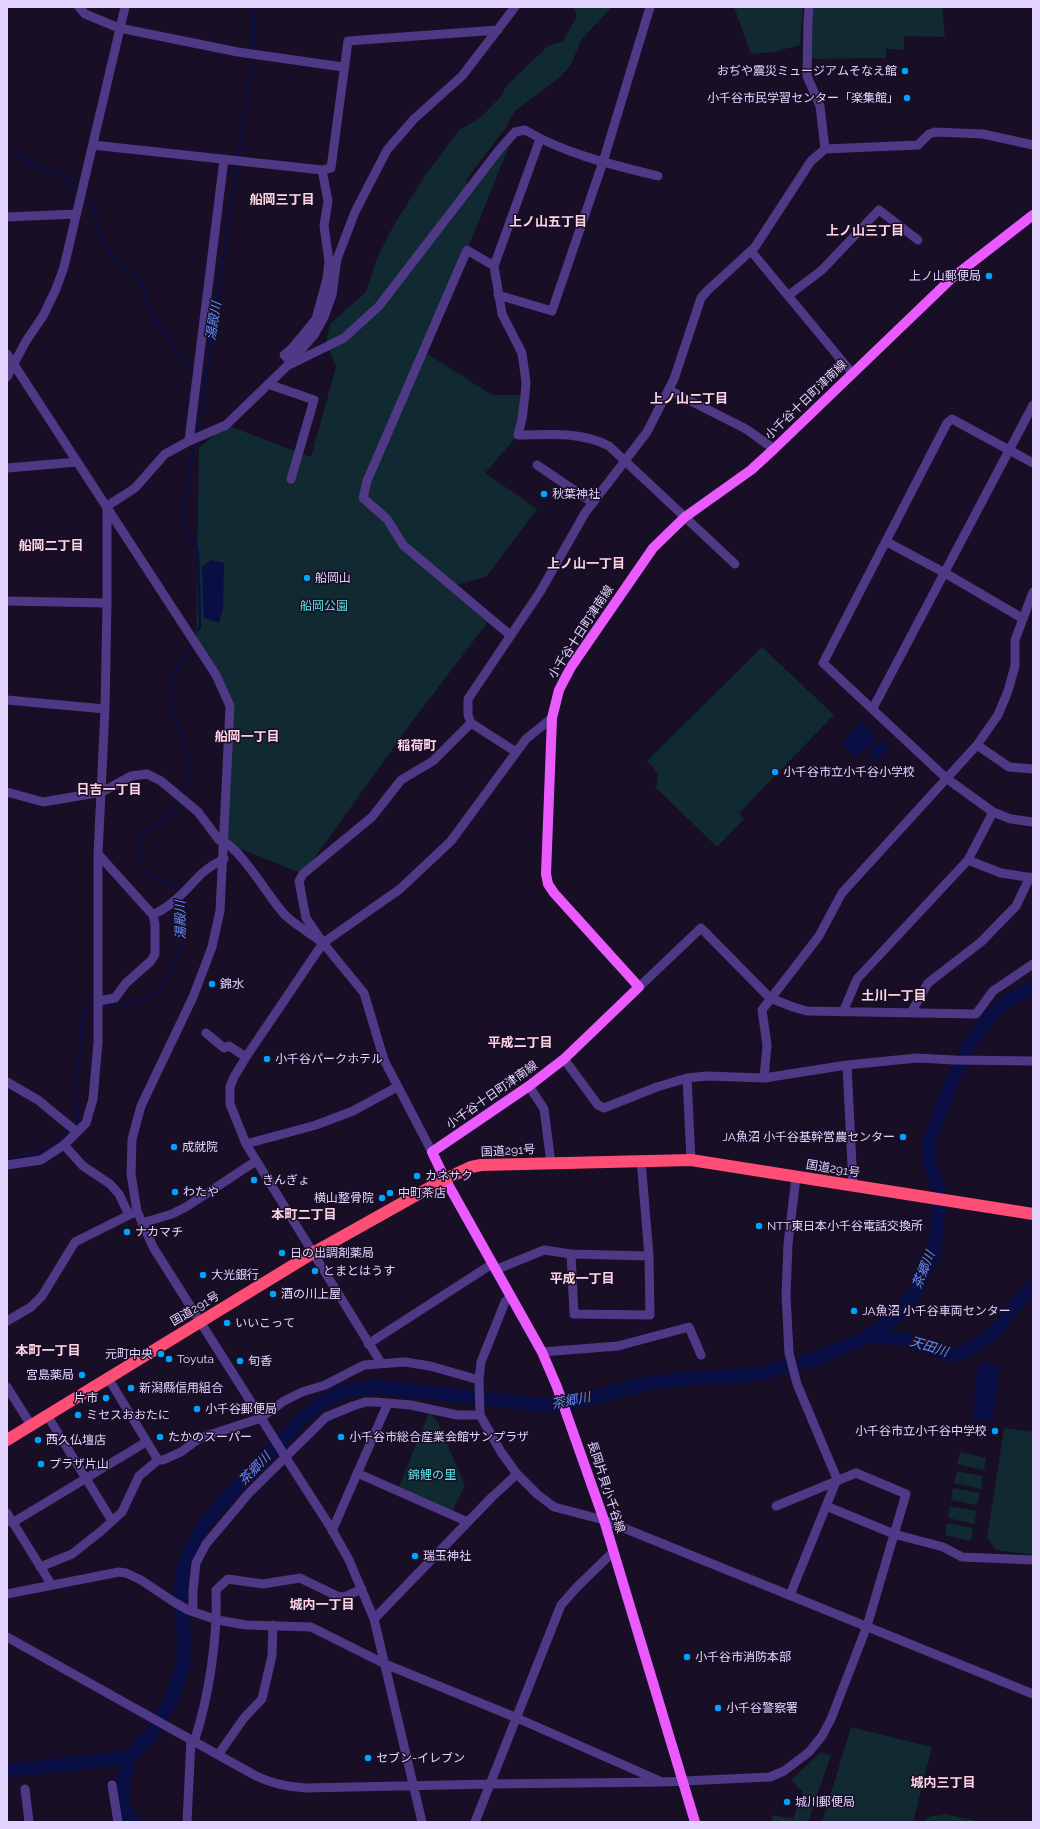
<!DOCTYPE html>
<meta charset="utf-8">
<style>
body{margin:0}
#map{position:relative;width:1040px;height:1829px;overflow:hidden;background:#180e25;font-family:Raleway,sans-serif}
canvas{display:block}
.frame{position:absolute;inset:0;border:8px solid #e3d3ff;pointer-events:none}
</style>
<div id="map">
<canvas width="1040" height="1829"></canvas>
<div class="frame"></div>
</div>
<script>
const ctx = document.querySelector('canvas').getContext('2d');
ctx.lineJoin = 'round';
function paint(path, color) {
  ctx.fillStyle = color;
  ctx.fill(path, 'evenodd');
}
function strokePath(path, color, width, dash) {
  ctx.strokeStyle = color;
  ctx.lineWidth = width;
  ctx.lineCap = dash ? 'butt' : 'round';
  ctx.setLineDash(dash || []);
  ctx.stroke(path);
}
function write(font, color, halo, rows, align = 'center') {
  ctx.font = font + ' Raleway,"Noto Sans JP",sans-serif';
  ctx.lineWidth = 3;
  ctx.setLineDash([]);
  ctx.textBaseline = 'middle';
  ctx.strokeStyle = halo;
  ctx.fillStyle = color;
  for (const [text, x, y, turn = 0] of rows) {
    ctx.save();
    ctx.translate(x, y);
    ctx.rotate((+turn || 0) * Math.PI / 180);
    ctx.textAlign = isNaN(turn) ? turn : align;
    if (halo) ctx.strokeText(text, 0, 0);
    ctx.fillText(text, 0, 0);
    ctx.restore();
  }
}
paint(new Path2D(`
 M 574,7 L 612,7 L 581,40 L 571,65 L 560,77 L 515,111 L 505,129 L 466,180 L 468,191 L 515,132 L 467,250 L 423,351 L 492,395 L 525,395 L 518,435 L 485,473 L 537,509 L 486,577 L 452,586 L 490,619 L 409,726 L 303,874 L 219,840 L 230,706 L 196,643 L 199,448 L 226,425 L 311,457 L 336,367 L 326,342 L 330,324 L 366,292 L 376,260 L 394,225 L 426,174 L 459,130 L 480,118 L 501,96 L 507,85 L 548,46 L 563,41 L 577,16 Z
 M 734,7 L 803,7 L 800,45 L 774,52 L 751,54 Z
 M 811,7 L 942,7 L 945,37 L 904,36 L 904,50 L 886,49 L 886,58 L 807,59 Z
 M 762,647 L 834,715 L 739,813 L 744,819 L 717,847 L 655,787 C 662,777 655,768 647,761 Z
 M 429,1412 L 437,1421 L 465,1485 L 452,1512 L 398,1489 Z
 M 1004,1428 L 1033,1432 L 1033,1555 L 996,1550 L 987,1538 Z
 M 960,1452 L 986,1458 L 984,1470 L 957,1464 Z
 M 957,1471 L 983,1476 L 981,1489 L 954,1483 Z
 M 953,1488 L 980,1493 L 977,1505 L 951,1500 Z
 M 950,1506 L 977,1511 L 974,1524 L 948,1518 Z
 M 947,1523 L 973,1528 L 971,1541 L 945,1535 Z
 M 851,1727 L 932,1747 L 913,1822 L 822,1822 Z
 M 821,1752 L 831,1755 L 808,1822 L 771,1822 L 772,1815 L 793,1819 L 803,1792 L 791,1780 Z
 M 945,1814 L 976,1821 L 924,1822 L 929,1817 Z`), '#112930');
paint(new Path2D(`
 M 211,560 L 224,563 L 223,609 L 219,623 L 204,618 L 202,567 Z
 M 862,722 L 877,737 L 857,758 L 841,744 Z
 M 880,740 L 888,749 L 877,760 L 869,752 Z
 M 979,1362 L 1000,1365 L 992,1421 L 972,1418 Z`), '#090f44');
strokePath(new Path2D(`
 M 7,151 L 70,180 L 79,191
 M 84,196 L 92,206 L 103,243 L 109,253 L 114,259 L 133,272 L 142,287 L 149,311 L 194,375
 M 197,434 C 204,414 202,392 207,372 L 253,55 L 254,7
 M 194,442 L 186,494 L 182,508 L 183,526 L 194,541 L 198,553 L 200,627 L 198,630
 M 180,893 C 171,875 143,889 140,854 C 137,827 159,827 172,813 C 179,805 184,794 187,784 C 198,745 168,724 170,692 C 172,675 185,658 193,642
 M 100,1006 C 116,1004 137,1005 151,996 C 176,979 193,926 182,898
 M 7,1160 C 37,1158 58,1144 78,1122 L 74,1091 L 81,1045 L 82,1015 L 89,1007 L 95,1007`), '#090f44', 2.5);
strokePath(new Path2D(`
 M 871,1335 L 907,1340 L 949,1355 L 959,1354 L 976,1346 L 997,1330 L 1013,1308 L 1033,1287
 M 7,1771 L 129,1757
 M 132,1822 L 122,1802 L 123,1783 L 129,1757 L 151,1735 L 172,1698 L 183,1664 L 184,1634 L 180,1596 L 182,1574 L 190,1550 L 205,1524 L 226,1499 L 299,1422 L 319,1404 L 344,1391 L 378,1387 L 553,1406 L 581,1401 L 644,1384 L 683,1379 L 754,1375 L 815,1359 L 871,1335 L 900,1313 L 917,1290 L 933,1256 L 938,1218 L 939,1191 L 928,1157 L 929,1142 C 948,1094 963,1035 1006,1002 C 1014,996 1024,992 1033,988`), '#090f44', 14);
strokePath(new Path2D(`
 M 79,7 L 85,14 L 119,28 L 238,52 L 343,67
 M 809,7 L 808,21 L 807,76 L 820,106 L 825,149
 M 540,139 L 494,266 L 502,314 L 522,353 L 526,382 L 525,395 L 522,419 L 518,435 C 551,435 579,431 609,446 L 735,564
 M 93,145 L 322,170 L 331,168 L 348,41 L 498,30
 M 7,217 L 76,214
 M 751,251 L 852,373
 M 494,266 L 467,250 L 367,481 L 363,498 L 387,519 L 403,545 L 510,635
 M 498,295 L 552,311 L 603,162 L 650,7
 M 789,295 L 822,270 L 879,210 L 918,240
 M 7,354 L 216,675 L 230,706 L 220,911 L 212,947 L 193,997 L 141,1106 L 132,1139 L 131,1174 L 137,1211 L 153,1247 L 273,1437
 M 291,361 L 284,355 L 293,347 L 316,319 L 327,279 L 329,261 L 324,226 L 328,201 L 322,170
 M 289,365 L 344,338 L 379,306 L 499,150 L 515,132 L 525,130 C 565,154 613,165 658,176
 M 7,377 L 26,341 L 43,316 L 56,289 L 64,267 L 125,7
 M 268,384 L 314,400 L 291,479
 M 669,390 L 746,429 L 774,449
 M 189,441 L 224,159
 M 1033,463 L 952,419 L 947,423 L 823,663 L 946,778 L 993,812 L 1011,819 L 1033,822
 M 537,465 L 593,503
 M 7,468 L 77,462
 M 887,542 L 945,573 L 1022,618
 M 7,601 L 107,603
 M 7,700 L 105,709
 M 873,708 L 1033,405
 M 977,745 L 1009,767 L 1033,769
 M 516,752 L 471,723 L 468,715 L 468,699 L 540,592 L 585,513 L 647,432 L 674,379 L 701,298 L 707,291 L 755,247 L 811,161 L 825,149 L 918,145 L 929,134 L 935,132 L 983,134 L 1033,145
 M 7,792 L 43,802 L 102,792 L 131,776 L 147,774 L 161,781 L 198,812 L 219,840 C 239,844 270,900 286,916 C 296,925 308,932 319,940
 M 98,854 L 153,915 L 155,924 L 155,954 L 151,961 L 126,983 L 115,998 L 98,1001
 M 968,860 L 1001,873 L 1033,878
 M 153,915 C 160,911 168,907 174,901 C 194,885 198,871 224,859
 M 639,987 L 701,928 L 770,998 L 793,1007 L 807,1011 L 976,1014 L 993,991 L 1033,964
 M 843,1012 L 857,979 L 968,860 L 993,812
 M 911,1013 L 928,983 L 981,942 L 1016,906 L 1030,877
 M 206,1033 L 224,1048 L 229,1046 L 246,1057
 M 564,1059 L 598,1105 L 604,1108 L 657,1087 L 687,1078 L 707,1076 L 764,1078 L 847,1065 L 917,1058 L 955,1060 L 1033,1061
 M 847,1065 L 853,1186
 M 687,1078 L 691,1160
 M 764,1078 L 767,1045 L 762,1010 L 819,936 L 842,893 L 977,745 L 998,715 L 1008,691 L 1015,666 L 1015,640 L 1033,592
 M 7,1082 L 38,1100 L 77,1132
 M 529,1086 L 544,1109 L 551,1163
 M 246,1144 L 316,1125 L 353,1111 L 397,1087
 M 64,1145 L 83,1166 L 110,1184 L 119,1194 L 129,1215
 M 432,1152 L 384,1060 L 364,993 L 323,943 L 306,918 L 299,881 L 303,874 L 372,817 L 401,780 L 433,761 L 471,723
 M 7,1165 L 41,1160 L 64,1145 L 86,1123 L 93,1099 L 98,1042 L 98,854 L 105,709 L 107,603 L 107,506 L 135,488 L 165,454 L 189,441 L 226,425 L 285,368 L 314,335 L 324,317 L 332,295 L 337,259 L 355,212 L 387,150 L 414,119 L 462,76 L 515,7
 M 142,1223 L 172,1214 L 186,1207 L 256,1161
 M 571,1254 L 574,1314 L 650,1315 L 649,1256 L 641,1160
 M 495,1270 L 544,1250 L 571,1254 L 649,1256
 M 511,1296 L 505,1302 L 481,1362 L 479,1380 L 480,1415 L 501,1452 L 517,1474 L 537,1494 L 554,1507 L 604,1520 L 1033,1694
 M 7,1321 L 31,1307 L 42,1296 L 75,1242 L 137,1211
 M 368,1344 L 492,1264
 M 542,1352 L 618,1346 L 689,1327 L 701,1355
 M 381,1363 L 246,1144 L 230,1104 L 230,1087 L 234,1077 L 246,1057 L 323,943 L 400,889 L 451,841 L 526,739 L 552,718
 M 108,1378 L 158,1460
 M 7,1387 L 31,1425
 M 47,1415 L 112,1521
 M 288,1461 L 331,1528 L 349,1560 L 374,1619 L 422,1822
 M 357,1473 L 468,1522
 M 826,1506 L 894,1534 L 943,1547 L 962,1557 L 1033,1560
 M 7,1513 L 51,1584
 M 12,1523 L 146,1442
 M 332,1531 L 388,1403
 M 40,1567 L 72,1554 L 100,1532 L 122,1512 L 139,1476 L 158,1460 L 163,1460 L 181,1452 L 200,1438 L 261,1418 L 284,1401 L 302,1392 L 325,1385 L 364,1365 L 405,1362 L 430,1366 L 479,1380
 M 7,1594 L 119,1572 L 126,1573 L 141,1580 L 174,1602 L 188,1610 L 217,1620 L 246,1625 L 311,1627 L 385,1664 L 517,1718 L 660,1781
 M 790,1595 L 837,1479 L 797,1384 L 789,1353 L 786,1295 L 788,1244 L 796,1177
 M 193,1611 L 193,1591 L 196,1563 L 206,1544 L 249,1493 L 326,1417 L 353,1406 L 365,1402 L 375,1402 L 411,1405 L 457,1415 L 480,1415
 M 374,1619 L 492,1497 L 517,1474
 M 7,1637 L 256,1776 C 273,1784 288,1787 306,1788 L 491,1784 L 663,1782 L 770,1777 L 784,1771 L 809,1752 L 822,1736 L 831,1719 L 867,1626 L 906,1494 L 856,1473 L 776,1506
 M 194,1742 C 209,1697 218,1637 216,1590 L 228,1579 L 263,1584 L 300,1578 L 337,1596 L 344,1597 L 362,1589
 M 218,1755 L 244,1718 L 262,1699 L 272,1656 L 273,1625
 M 112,1785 L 118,1822
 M 25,1789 L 29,1822
 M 187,1822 L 191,1740
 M 475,1822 L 561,1605 L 577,1587 L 613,1552`), '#4f3885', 9);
strokePath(new Path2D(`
 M 695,1822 L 604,1520 L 557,1387 L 542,1352 L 445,1179 L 432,1152 L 529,1086 L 564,1059 L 639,987 L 554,893 L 548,884 L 546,874 L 552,718 L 559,690 L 571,667 L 653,548 L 685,517 L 751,470 L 774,449 L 952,278 L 1033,215`), '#eb5aff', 10);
strokePath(new Path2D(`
 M 7,1440 L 313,1253 L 445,1179 L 471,1167 L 481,1165 L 691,1160 L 1033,1214`), '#ff4e76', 12);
strokePath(new Path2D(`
 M 273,1437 L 288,1461`), '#4f3885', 9);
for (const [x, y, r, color] of [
 [905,71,4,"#00a4fe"],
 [907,98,4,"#00a4fe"],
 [989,276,4,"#00a4fe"],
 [544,494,4,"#00a4fe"],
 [307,578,4,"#00a4fe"],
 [775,772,4,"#00a4fe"],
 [212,984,4,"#00a4fe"],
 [267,1059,4,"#00a4fe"],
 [903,1137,4,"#00a4fe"],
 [174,1147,4,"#00a4fe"],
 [417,1176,4,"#00a4fe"],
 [254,1180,4,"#00a4fe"],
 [175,1192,4,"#00a4fe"],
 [390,1193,4,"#00a4fe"],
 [382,1198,4,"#00a4fe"],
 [759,1226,4,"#00a4fe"],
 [127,1232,4,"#00a4fe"],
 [282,1253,4,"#00a4fe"],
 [315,1271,4,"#00a4fe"],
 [203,1275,4,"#00a4fe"],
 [273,1294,4,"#00a4fe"],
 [854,1311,4,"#00a4fe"],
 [227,1323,4,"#00a4fe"],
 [161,1354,4,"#00a4fe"],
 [169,1359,4,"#00a4fe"],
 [240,1361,4,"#00a4fe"],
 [82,1375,4,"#00a4fe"],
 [131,1388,4,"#00a4fe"],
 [106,1398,4,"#00a4fe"],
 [197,1409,4,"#00a4fe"],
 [78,1415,4,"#00a4fe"],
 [995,1431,4,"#00a4fe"],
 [160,1437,4,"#00a4fe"],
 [341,1437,4,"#00a4fe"],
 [38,1440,4,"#00a4fe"],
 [41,1464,4,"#00a4fe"],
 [415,1556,4,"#00a4fe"],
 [687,1657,4,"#00a4fe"],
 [718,1708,4,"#00a4fe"],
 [368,1758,4,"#00a4fe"],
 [787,1802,4,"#00a4fe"]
]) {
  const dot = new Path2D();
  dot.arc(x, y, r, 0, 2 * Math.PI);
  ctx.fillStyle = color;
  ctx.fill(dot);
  strokePath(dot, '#180e25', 1.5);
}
write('12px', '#e3d3ff', '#180e25', [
 ["おぢや震災ミュージアムそなえ館",897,71,"right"],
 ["小千谷市民学習センター「楽集館」",899,98,"right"],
 ["上ノ山郵便局",981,276,"right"],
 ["秋葉神社",552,494],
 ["船岡山",315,578],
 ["小千谷市立小千谷小学校",783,772],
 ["錦水",220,984],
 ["小千谷パークホテル",275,1059],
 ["JA魚沼 小千谷基幹営農センター",895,1137,"right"],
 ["成就院",182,1147],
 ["カネサク",425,1176],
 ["きんぎょ",262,1180],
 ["わたや",183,1192],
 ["中町茶店",398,1193],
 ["横山整骨院",374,1198,"right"],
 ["NTT東日本小千谷電話交換所",767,1226],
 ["ナカマチ",135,1232],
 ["日の出調剤薬局",290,1253],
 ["とまとはうす",323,1271],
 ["大光銀行",211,1275],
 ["酒の川上屋",281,1294],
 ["JA魚沼 小千谷車両センター",862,1311],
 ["いいこって",235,1323],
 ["元町中央",153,1354,"right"],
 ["Toyuta",177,1359],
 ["旬香",248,1361],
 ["宮島薬局",74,1375,"right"],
 ["新潟縣信用組合",139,1388],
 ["片市",98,1398,"right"],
 ["小千谷郵便局",205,1409],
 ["ミセスおおたに",86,1415],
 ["小千谷市立小千谷中学校",987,1431,"right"],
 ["たかのスーパー",168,1437],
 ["小千谷市総合産業会館サンプラザ",349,1437],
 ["西久仏壇店",46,1440],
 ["プラザ片山",49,1464],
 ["瑞玉神社",423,1556],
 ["小千谷市消防本部",695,1657],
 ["小千谷警察署",726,1708],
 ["セブン-イレブン",376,1758],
 ["城川郵便局",795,1802]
], 'left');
write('12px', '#e3d3ff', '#180e25', [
 ["小千谷十日町津南線",806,400,-44],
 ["小千谷十日町津南線",581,632,-57],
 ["小千谷十日町津南線",492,1095,-35],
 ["国道291号",508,1151,-3],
 ["国道291号",833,1169,9],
 ["国道291号",195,1309,-31],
 ["長岡片貝小千谷線",606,1487,72]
]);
write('12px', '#5ce2e2', '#180e25', [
 ["船岡公園",324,606],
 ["錦鯉の里",432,1475]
]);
write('bold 13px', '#ffd5e5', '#180e25', [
 ["船岡三丁目",282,200],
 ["上ノ山五丁目",548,222],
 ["上ノ山三丁目",865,231],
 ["上ノ山二丁目",689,399],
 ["船岡二丁目",51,546],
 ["上ノ山一丁目",586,564],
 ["船岡一丁目",247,737],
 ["稲荷町",417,746],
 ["日吉一丁目",109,790],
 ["土川一丁目",894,996],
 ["平成二丁目",520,1043],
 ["本町二丁目",304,1215],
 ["平成一丁目",582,1279],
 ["本町一丁目",48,1351],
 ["城内一丁目",322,1605],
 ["城内三丁目",943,1783]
]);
write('italic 13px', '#618eff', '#180e25', [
 ["湯殿川",214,321,-81],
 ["湯殿川",181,920,-91],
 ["茶郷川",924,1270,-68],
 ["天田川",929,1347,17],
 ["茶郷川",571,1401,-11],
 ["茶郷川",255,1469,-46]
]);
</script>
